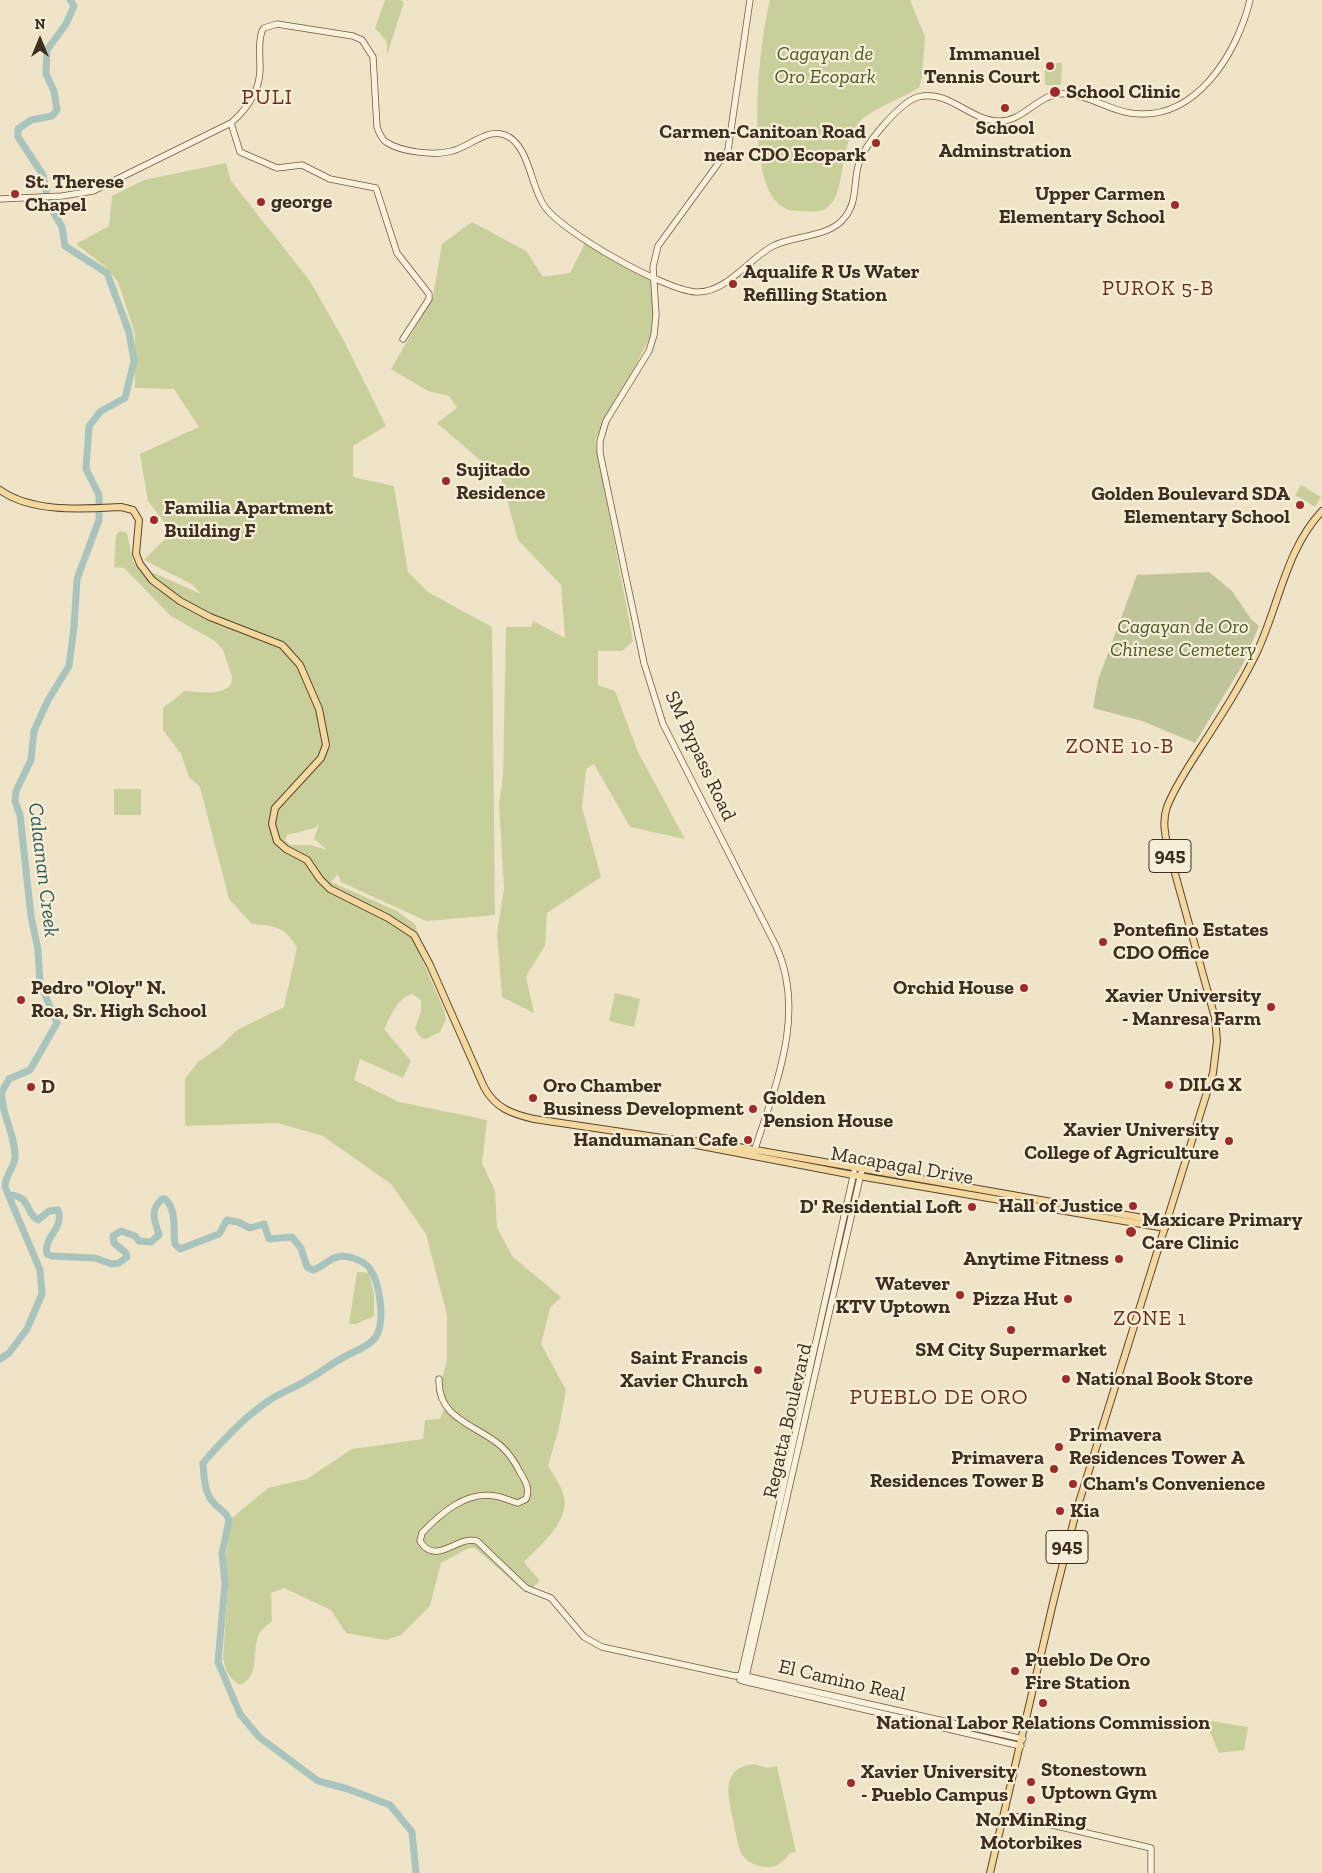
<!DOCTYPE html>
<style>
body{margin:0}
#map{position:relative;width:1322px;height:1873px;overflow:hidden;background:#f0e4c8;font-family:"Zilla Slab",serif}
canvas{display:block}
.north{position:absolute;left:15px;top:15px;width:50px;height:50px;-webkit-text-stroke:4px #f7eed8;paint-order:stroke;rotate:0deg;font-size:14px;font-weight:700;line-height:20px;text-align:center;color:#3d2e20}
.north::after{content:'';display:block;margin:auto;width:18px;height:22px;background:#3d2e20;clip-path:polygon(50% 0,100% 100%,50% 72%,0 100%)}
</style>
<div id="map">
<canvas width="1322" height="1873"></canvas>
<div class="north">N</div>
</div>
<script>
const ctx = document.querySelector('canvas').getContext('2d');
ctx.lineJoin = 'round';
function paint(path, color) {
  ctx.fillStyle = color;
  ctx.fill(path, 'evenodd');
}
function strokePath(path, color, width, dash) {
  ctx.strokeStyle = color;
  ctx.lineWidth = width;
  ctx.lineCap = dash ? 'butt' : 'round';
  ctx.setLineDash(dash || []);
  ctx.stroke(path);
}
function write(font, color, halo, rows, align = 'center') {
  ctx.font = font + ' "Zilla Slab",serif';
  ctx.lineWidth = 4.5;
  ctx.setLineDash([]);
  ctx.textBaseline = 'middle';
  ctx.strokeStyle = halo;
  ctx.fillStyle = color;
  for (const [text, x, y, turn = 0] of rows) {
    ctx.save();
    ctx.translate(x, y);
    ctx.rotate((+turn || 0) * Math.PI / 180);
    ctx.textAlign = isNaN(turn) ? turn : align;
    if (halo) ctx.strokeText(text, 0, 0);
    ctx.fillText(text, 0, 0);
    ctx.restore();
  }
}
paint(new Path2D(`
 M 385,0 L 400,0 L 404,2 L 387,55 L 387,42 L 375,28 Z
 M 770,0 L 910,0 L 925,37 L 922,78 L 919,88 C 905,96 870,111 860,121 C 838,147 846,189 830,205 C 822,214 807,211 797,211 C 737,211 760,37 770,0 Z
 M 1045,63 L 1062,63 L 1061,85 L 1045,85 Z
 M 226,163 L 231,181 L 310,281 L 343,339 L 386,426 L 353,446 L 353,477 L 394,486 L 408,572 L 428,592 L 492,627 L 495,915 L 426,921 L 341,882 L 338,874 L 331,882 L 397,911 L 416,925 L 420,955 L 444,1010 L 446,1019 L 440,1032 L 426,1039 L 421,1038 L 415,1029 L 421,1011 L 421,1000 L 412,994 C 397,998 391,1016 384,1029 L 411,1061 L 403,1078 L 360,1059 L 354,1080 L 399,1102 L 487,1120 L 482,1163 L 495,1191 L 497,1228 L 513,1257 L 561,1297 L 550,1308 L 541,1344 L 566,1390 L 559,1428 L 548,1466 C 552,1473 558,1481 562,1490 C 574,1519 542,1543 524,1562 L 540,1581 L 526,1593 L 475,1548 L 469,1548 L 441,1563 L 430,1606 L 401,1635 L 386,1640 L 346,1633 L 331,1610 L 284,1588 L 271,1593 L 272,1621 C 268,1625 263,1628 260,1632 C 250,1650 262,1676 240,1685 C 229,1679 226,1671 223,1659 L 228,1587 L 225,1561 L 232,1518 L 268,1488 L 307,1479 L 352,1449 L 423,1439 L 425,1420 L 440,1419 L 447,1402 L 442,1394 L 440,1386 L 447,1360 L 447,1315 L 426,1234 L 391,1184 L 323,1136 L 278,1123 L 185,1126 L 185,1079 L 198,1062 L 221,1046 L 237,1030 L 284,1007 L 297,947 C 284,926 275,926 252,924 L 229,899 L 200,787 L 189,777 L 181,754 L 163,730 L 163,708 L 185,691 C 200,692 219,696 231,685 L 232,677 L 223,650 L 215,641 L 171,616 L 124,568 L 114,567 L 116,535 L 120,531 L 127,533 L 133,561 L 143,575 L 154,573 L 201,594 L 193,585 L 144,560 L 172,532 L 148,501 L 140,454 L 199,427 L 174,389 L 135,388 L 135,334 L 118,282 L 106,267 L 76,244 L 109,226 L 112,196 L 144,180 ZM 319,824 L 314,839 L 327,850 L 311,845 L 290,845 L 285,840 L 287,835 L 315,828 Z
 M 472,222 L 526,251 L 543,277 L 570,273 L 586,241 L 650,276 L 656,325 L 616,405 L 595,440 L 633,641 L 622,651 L 598,651 L 598,685 L 615,691 L 638,752 L 685,839 L 630,827 L 594,764 L 586,769 L 582,808 L 601,877 L 547,913 L 545,946 L 526,976 L 534,1013 L 502,997 L 497,933 L 504,888 L 499,804 L 503,776 L 506,627 L 531,627 L 533,621 L 565,638 L 561,585 L 518,540 L 501,478 L 437,423 L 457,408 L 449,396 L 428,391 L 391,369 L 433,297 L 442,244 Z
 M 1301,485 L 1321,497 L 1315,507 L 1295,495 Z
 M 114,789 L 141,789 L 141,815 L 114,815 Z
 M 615,993 L 640,999 L 634,1027 L 609,1021 Z
 M 357,1272 L 369,1273 L 374,1294 L 374,1316 L 356,1324 L 349,1324 Z
 M 1205,1720 L 1248,1727 L 1244,1750 L 1219,1753 Z
 M 754,1764 L 768,1768 L 777,1766 L 796,1852 L 790,1853 C 778,1872 756,1871 742,1855 C 737,1844 736,1832 733,1820 C 728,1796 720,1768 754,1764 Z`), '#c9cf9b');
paint(new Path2D(`
 M 1209,572 L 1232,591 L 1251,619 L 1259,626 L 1242,666 L 1195,743 L 1142,721 L 1093,708 L 1098,680 L 1137,575 Z`), '#bfc49a');
strokePath(new Path2D(`
 M 9,1195 C 32,1196 25,1214 38,1220 L 49,1211 L 58,1210 C 65,1228 43,1237 47,1254 L 52,1256 L 95,1258 L 112,1264 L 119,1263 L 127,1257 L 126,1253 L 114,1243 L 113,1236 L 121,1231 L 135,1236 L 139,1241 L 151,1242 L 159,1235 C 155,1221 149,1211 162,1199 L 165,1199 C 177,1209 173,1231 175,1244 L 180,1249 L 219,1234 L 227,1220 L 238,1222 L 250,1228 L 264,1224 L 269,1239 L 292,1237 L 301,1248 L 307,1267 L 313,1270 C 324,1267 330,1256 343,1256 C 352,1257 365,1261 370,1269 C 380,1283 386,1324 375,1338 C 367,1348 356,1350 346,1356 C 332,1363 320,1373 307,1380 C 295,1388 281,1392 270,1400 C 245,1416 222,1441 203,1463 C 204,1476 204,1492 213,1502 C 218,1509 227,1512 229,1520 L 222,1554 L 225,1583 L 218,1662 L 240,1714 L 259,1737 L 318,1781 L 348,1789 L 390,1805 L 412,1832 L 416,1873
 M 0,1359 L 9,1353 L 27,1329 L 42,1294 L 40,1270 L 5,1187 C 5,1175 14,1168 15,1158 C 16,1135 0,1112 2,1093 C 3,1088 7,1083 9,1079 L 30,1070 L 57,1023 L 40,983 L 38,950 L 31,916 L 20,815 L 15,801 L 16,791 L 31,760 L 34,731 L 48,700 L 69,666 L 74,627 L 77,579 L 99,520 L 99,495 L 86,469 L 89,426 L 101,411 L 125,398 L 134,361 L 129,332 L 107,273 L 65,246 L 62,227 L 49,205 L 43,175 L 18,137 L 18,129 L 31,120 L 52,116 L 57,110 L 54,91 L 46,74 L 47,50 L 66,24 L 74,6 L 70,0`), '#a9c4bc', 7);
const secondary = new Path2D(`
 M 750,0 L 728,150 L 658,246 L 653,267 L 656,315 L 654,335 L 649,351 L 606,421 L 600,441 L 600,453 L 644,663 L 663,724 L 776,946 C 807,1014 775,1086 754,1152
 M 231,123 L 240,152 L 277,168 L 302,165 L 330,179 L 376,188 L 397,253 L 429,294 L 429,299 L 403,339
 M 0,199 L 62,196 L 93,191 L 231,123 C 248,108 261,90 260,66 C 260,54 258,43 262,31 L 264,28 L 277,24 L 353,36 L 362,40 L 373,57 L 377,127 C 379,133 381,138 386,142 C 401,152 435,156 452,151 C 470,147 486,128 505,135 C 530,145 530,187 545,207 C 564,233 664,290 696,292 C 727,293 748,259 773,246 C 794,235 830,238 845,217 C 858,201 853,181 859,163 C 864,145 900,102 918,97 C 948,89 969,120 998,121 C 1021,123 1037,96 1059,94 C 1085,92 1105,109 1130,113 C 1195,123 1237,54 1250,0
 M 439,1379 C 437,1419 477,1425 501,1446 C 510,1454 516,1464 521,1474 C 526,1482 530,1490 526,1499 L 518,1503 C 510,1501 503,1497 495,1496 C 466,1491 441,1513 422,1533 L 420,1541 C 436,1567 457,1535 477,1541 L 526,1588 L 551,1598 L 584,1637 L 602,1647 L 735,1676 L 741,1675 L 1023,1739
 M 740,1680 L 854,1172
 M 743,1681 L 1021,1746
 M 745,1681 L 862,1169
 M 1005,1814 L 1151,1848 L 1151,1873`);
const primary = new Path2D(`
 M 0,490 C 32,513 83,509 121,507 L 133,510 L 139,520 L 136,554 L 140,564 L 152,580 L 180,601 L 210,617 L 282,645 L 300,665 L 319,709 L 326,745 L 321,758 L 275,808 L 272,824 L 277,841 L 286,849 L 307,860 L 320,879 L 330,889 L 388,918 L 414,935 L 430,965 L 484,1087 C 495,1108 512,1114 534,1119 L 676,1140 L 710,1142 L 1166,1222
 M 691,1144 L 853,1175 L 1165,1228
 M 990,1873 L 1053,1603 L 1076,1512 L 1213,1073 L 1217,1041 L 1215,1018 L 1168,848 C 1165,834 1162,821 1167,807 C 1175,786 1189,766 1201,747 C 1221,716 1241,685 1257,652 C 1279,605 1286,549 1322,511`);
strokePath(secondary, '#6f573f', 7);
strokePath(primary, '#5b4430', 8);
strokePath(secondary, '#faf1dc', 5.5);
strokePath(primary, '#f3d9a0', 6);
for (const [x, y, r, color] of [
 [1050,66,5,"#9e2a2b"],
 [1055,92,6,"#9e2a2b"],
 [1005,108,5,"#9e2a2b"],
 [876,143,5,"#9e2a2b"],
 [15,194,5,"#9e2a2b"],
 [261,202,5,"#9e2a2b"],
 [1175,205,5,"#9e2a2b"],
 [733,284,5,"#9e2a2b"],
 [446,481,5,"#9e2a2b"],
 [1300,505,5,"#9e2a2b"],
 [154,520,5,"#9e2a2b"],
 [1103,942,5,"#9e2a2b"],
 [1024,988,5,"#9e2a2b"],
 [21,1000,5,"#9e2a2b"],
 [1271,1007,5,"#9e2a2b"],
 [1169,1085,5,"#9e2a2b"],
 [31,1087,5,"#9e2a2b"],
 [533,1098,5,"#9e2a2b"],
 [753,1109,5,"#9e2a2b"],
 [748,1140,5,"#9e2a2b"],
 [1229,1141,5,"#9e2a2b"],
 [1133,1206,5,"#9e2a2b"],
 [972,1207,5,"#9e2a2b"],
 [1131,1232,6,"#9e2a2b"],
 [1119,1259,5,"#9e2a2b"],
 [960,1295,5,"#9e2a2b"],
 [1068,1299,5,"#9e2a2b"],
 [1011,1330,5,"#9e2a2b"],
 [758,1370,5,"#9e2a2b"],
 [1066,1379,5,"#9e2a2b"],
 [1059,1447,5,"#9e2a2b"],
 [1054,1469,5,"#9e2a2b"],
 [1073,1484,5,"#9e2a2b"],
 [1060,1511,5,"#9e2a2b"],
 [1015,1671,5,"#9e2a2b"],
 [1043,1703,5,"#9e2a2b"],
 [1031,1782,5,"#9e2a2b"],
 [851,1783,5,"#9e2a2b"],
 [1031,1800,5,"#9e2a2b"]
]) {
  const dot = new Path2D();
  dot.arc(x, y, r, 0, 2 * Math.PI);
  ctx.fillStyle = color;
  ctx.fill(dot);
  strokePath(dot, '#f7eed8', 2);
}
for (const [x, y, w] of [
 [1170,856,42],
 [1067,1547,42]
]) {
  const box = new Path2D();
  box.roundRect(x - w / 2, y - 16.5, w, 33, 4);
  ctx.fillStyle = '#f7eed8';
  ctx.fill(box);
  strokePath(box, '#3d2e20', 1);
}
write('bold 19px', '#3d2e20', null, [
 ["945",1170,856],
 ["945",1067,1547]
]);
write('italic 20px', '#4d5a26', '#f7eed8', [
 ["Cagayan de",825,54],
 ["Oro Ecopark",825,77],
 ["Cagayan de Oro",1183,627],
 ["Chinese Cemetery",1183,650]
]);
write('bold 20px', '#3d2e20', '#f7eed8', [
 ["Immanuel",1040,54,"right"],
 ["Tennis Court",1040,77,"right"],
 ["School Clinic",1066,92],
 ["School",1005,128,"center"],
 ["Adminstration",1005,151,"center"],
 ["Carmen-Canitoan Road",866,132,"right"],
 ["near CDO Ecopark",866,155,"right"],
 ["St. Therese",25,182],
 ["Chapel",25,205],
 ["Upper Carmen",1165,194,"right"],
 ["Elementary School",1165,217,"right"],
 ["george",271,202],
 ["Aqualife R Us Water",743,272],
 ["Refilling Station",743,295],
 ["Sujitado",456,470],
 ["Residence",456,493],
 ["Golden Boulevard SDA",1290,494,"right"],
 ["Elementary School",1290,517,"right"],
 ["Familia Apartment",164,508],
 ["Building F",164,531],
 ["Pontefino Estates",1113,930],
 ["CDO Office",1113,953],
 ["Pedro \"Oloy\" N.",31,988],
 ["Roa, Sr. High School",31,1011],
 ["Orchid House",1014,988,"right"],
 ["Xavier University",1261,996,"right"],
 ["- Manresa Farm",1261,1019,"right"],
 ["DILG X",1179,1085],
 ["Oro Chamber",543,1086],
 ["Business Development",543,1109],
 ["D",41,1087],
 ["Golden",763,1098],
 ["Pension House",763,1121],
 ["Xavier University",1219,1130,"right"],
 ["College of Agriculture",1219,1153,"right"],
 ["Handumanan Cafe",738,1140,"right"],
 ["Hall of Justice",1123,1206,"right"],
 ["D' Residential Loft",962,1207,"right"],
 ["Maxicare Primary",1142,1220],
 ["Care Clinic",1142,1243],
 ["Anytime Fitness",1109,1259,"right"],
 ["Watever",950,1284,"right"],
 ["KTV Uptown",950,1307,"right"],
 ["Pizza Hut",1058,1299,"right"],
 ["SM City Supermarket",1011,1350,"center"],
 ["Saint Francis",748,1358,"right"],
 ["Xavier Church",748,1381,"right"],
 ["National Book Store",1076,1379],
 ["Primavera",1069,1435],
 ["Residences Tower A",1069,1458],
 ["Primavera",1044,1458,"right"],
 ["Residences Tower B",1044,1481,"right"],
 ["Cham's Convenience",1083,1484],
 ["Kia",1070,1511],
 ["Pueblo De Oro",1025,1660],
 ["Fire Station",1025,1683],
 ["National Labor Relations Commission",1043,1723,"center"],
 ["Stonestown",1041,1770],
 ["Uptown Gym",1041,1793],
 ["Xavier University",861,1772],
 ["- Pueblo Campus",861,1795],
 ["NorMinRing",1031,1820,"center"],
 ["Motorbikes",1031,1843,"center"]
], 'left');
write('20px', '#3d2e20', '#f7eed8', [
 ["SM Bypass Road",700,756,65],
 ["Macapagal Drive",902,1166,10],
 ["Regatta Boulevard",788,1421,-77],
 ["El Camino Real",842,1681,13]
]);
ctx.letterSpacing = '1px';
write('21px', '#6b2e1e', '#f7eed8', [
 ["PUROK 5-B",1158,289],
 ["ZONE 10-B",1120,747],
 ["ZONE 1",1150,1319]
]);
ctx.letterSpacing = '0px';
write('italic 21px', '#2f5d5a', '#f7eed8', [
 ["Calaanan Creek",43,870,83]
]);
ctx.letterSpacing = '1px';
write('22px', '#6b2e1e', '#f7eed8', [
 ["PULI",267,98],
 ["PUEBLO DE ORO",939,1398]
]);
ctx.letterSpacing = '0px';
</script>
